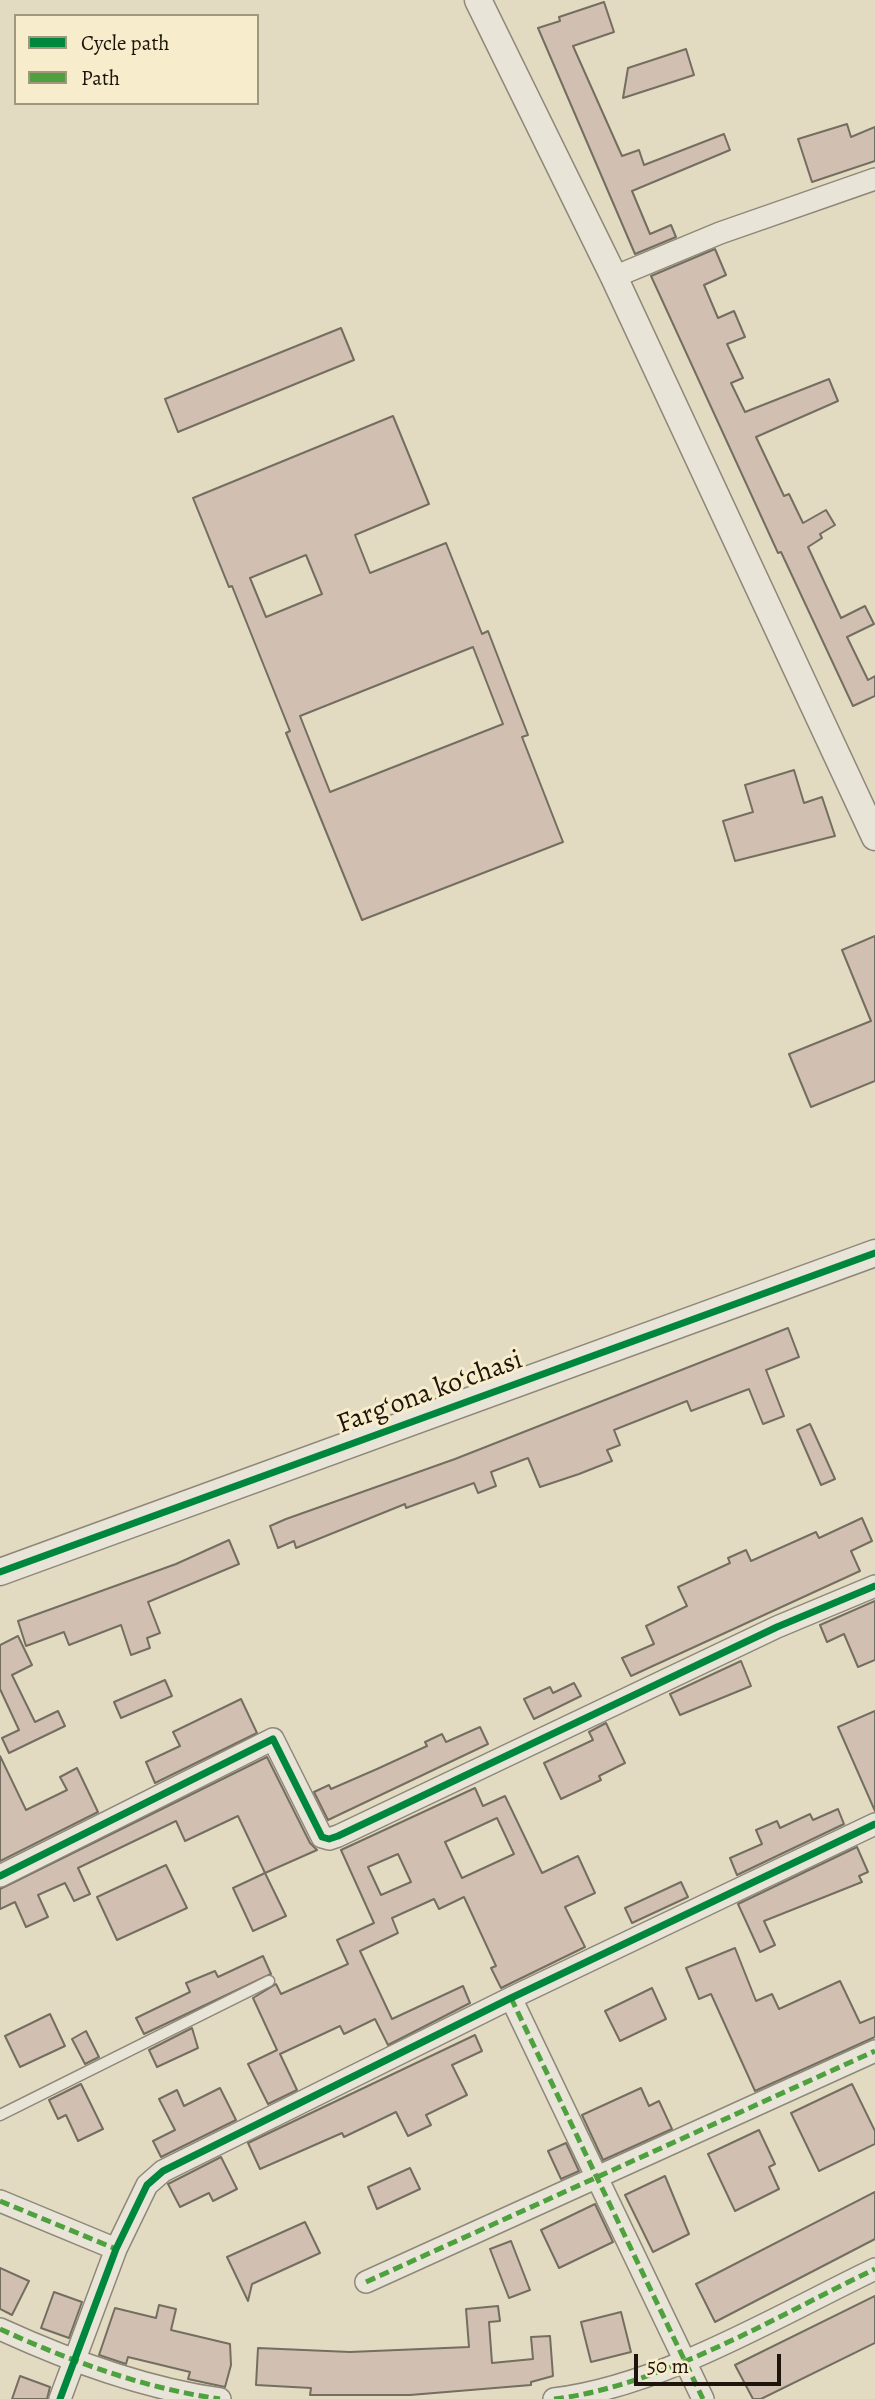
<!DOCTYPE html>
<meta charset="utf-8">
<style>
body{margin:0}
#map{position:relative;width:875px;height:2399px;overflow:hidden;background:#e3dbc1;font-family:Alegreya,serif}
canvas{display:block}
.legend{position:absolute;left:14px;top:14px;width:245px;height:91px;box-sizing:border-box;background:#f7edcd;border:2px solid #a0977f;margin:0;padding:9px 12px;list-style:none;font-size:21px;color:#1d150b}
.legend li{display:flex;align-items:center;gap:14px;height:35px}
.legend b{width:35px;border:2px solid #a0977f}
.scale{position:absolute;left:634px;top:2354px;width:147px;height:32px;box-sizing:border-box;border:4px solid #1d150b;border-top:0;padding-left:9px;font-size:21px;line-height:24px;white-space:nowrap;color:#1d150b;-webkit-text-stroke:5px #f7edcd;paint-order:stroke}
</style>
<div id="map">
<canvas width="875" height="2399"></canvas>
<ul class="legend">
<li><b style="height:9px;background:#00873e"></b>Cycle path</li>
<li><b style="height:9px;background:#4fa03e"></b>Path</li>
</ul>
<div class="scale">50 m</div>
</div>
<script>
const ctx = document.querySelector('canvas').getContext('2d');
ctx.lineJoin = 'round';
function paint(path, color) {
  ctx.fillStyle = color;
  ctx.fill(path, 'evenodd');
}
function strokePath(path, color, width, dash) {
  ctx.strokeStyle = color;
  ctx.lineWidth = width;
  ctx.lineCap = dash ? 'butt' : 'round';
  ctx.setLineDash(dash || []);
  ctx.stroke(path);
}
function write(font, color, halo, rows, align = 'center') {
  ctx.font = font + ' Alegreya,serif';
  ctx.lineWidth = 6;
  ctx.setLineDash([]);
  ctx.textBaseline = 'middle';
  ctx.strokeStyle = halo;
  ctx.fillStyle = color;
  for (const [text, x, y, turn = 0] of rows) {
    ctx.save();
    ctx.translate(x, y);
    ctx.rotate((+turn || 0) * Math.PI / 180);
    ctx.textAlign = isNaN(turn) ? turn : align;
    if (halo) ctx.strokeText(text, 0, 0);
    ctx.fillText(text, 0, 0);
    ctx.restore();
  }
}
const building = new Path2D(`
 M 604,2 L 614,32 L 573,46 L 622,156 L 639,150 L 644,165 L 724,134 L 730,150 L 632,191 L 650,234 L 671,225 L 676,237 L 635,254 L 538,28 L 560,21 L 559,17 Z
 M 686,49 L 694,75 L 623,98 L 628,68 Z
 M 847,124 L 851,137 L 875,127 L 875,161 L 812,182 L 798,139 Z
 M 715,249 L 726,275 L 704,285 L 718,318 L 734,311 L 745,337 L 727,344 L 743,378 L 731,383 L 745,412 L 829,379 L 838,401 L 756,437 L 784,496 L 789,494 L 803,523 L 826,510 L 835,525 L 820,534 L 822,538 L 808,547 L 841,618 L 865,606 L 874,624 L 847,637 L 868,680 L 875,676 L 875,696 L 853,706 L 781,552 L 778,553 L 651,276 Z
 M 341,328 L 354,360 L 178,432 L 165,399 Z
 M 393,416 L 429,504 L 355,535 L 370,573 L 446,543 L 482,634 L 488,631 L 528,735 L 522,737 L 563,842 L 362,920 L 286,733 L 290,731 L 232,586 L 229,587 L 193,498 ZM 306,555 L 322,594 L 266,617 L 250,578 ZM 473,647 L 503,724 L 330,792 L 300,716 Z
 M 794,770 L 804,803 L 822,797 L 835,836 L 735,861 L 723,821 L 753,812 L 745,785 Z
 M 875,936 L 875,1081 L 811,1107 L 789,1054 L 871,1021 L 842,950 Z
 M 788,1328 L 799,1357 L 766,1370 L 784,1416 L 763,1424 L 749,1389 L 691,1411 L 687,1401 L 614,1430 L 620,1445 L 607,1450 L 612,1461 L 579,1474 L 540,1487 L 528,1458 L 491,1472 L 496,1486 L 478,1493 L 474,1483 L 406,1508 L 405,1504 L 296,1548 L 294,1541 L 278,1548 L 270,1526 L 286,1519 L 455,1459 Z
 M 810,1424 L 835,1479 L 821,1485 L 797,1430 Z
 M 862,1518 L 872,1541 L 851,1551 L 860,1571 L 631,1676 L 622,1658 L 654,1644 L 646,1626 L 687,1606 L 678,1587 L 730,1563 L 728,1558 L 746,1550 L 751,1561 L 816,1532 L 819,1538 Z
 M 229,1540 L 239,1564 L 148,1602 L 160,1633 L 147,1638 L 150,1648 L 131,1655 L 121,1625 L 69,1645 L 64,1632 L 26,1646 L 18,1621 L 176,1564 Z
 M 875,1601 L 875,1660 L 858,1667 L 844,1634 L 827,1642 L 820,1625 Z
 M 18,1636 L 32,1665 L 12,1675 L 35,1722 L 58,1711 L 65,1726 L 9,1753 L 2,1738 L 19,1730 L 0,1689 L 0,1645 Z
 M 741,1661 L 751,1686 L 680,1715 L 670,1694 Z
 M 165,1680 L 172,1696 L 121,1718 L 114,1702 Z
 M 574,1683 L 581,1696 L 534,1719 L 524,1699 L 550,1687 L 553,1693 Z
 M 241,1699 L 257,1733 L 155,1783 L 146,1762 L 180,1746 L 173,1732 Z
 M 875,1711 L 875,1811 L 838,1727 Z
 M 606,1723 L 625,1763 L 599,1776 L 601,1780 L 561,1799 L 544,1763 L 593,1740 L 589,1732 Z
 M 480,1727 L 488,1744 L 328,1820 L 314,1792 L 329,1785 L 331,1789 L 377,1769 L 427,1746 L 425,1742 L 442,1734 L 446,1742 Z
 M 0,1756 L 26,1810 L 67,1790 L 60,1777 L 77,1768 L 98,1812 L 0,1861 Z
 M 267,1757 L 310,1843 L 317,1850 L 265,1873 L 238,1816 L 185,1841 L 176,1821 L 78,1868 L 90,1894 L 74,1901 L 65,1883 L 38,1895 L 48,1917 L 26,1927 L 15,1902 L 0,1909 L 0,1889 Z
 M 475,1788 L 483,1806 L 505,1796 L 542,1873 L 578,1856 L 595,1893 L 565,1907 L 585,1947 L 501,1988 L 491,1968 L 496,1966 L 464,1897 L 439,1909 L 434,1899 L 392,1918 L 398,1933 L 360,1951 L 392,2019 L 463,1986 L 470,2003 L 388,2045 L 375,2019 L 344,2034 L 340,2026 L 280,2054 L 297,2090 L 268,2104 L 248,2064 L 277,2050 L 253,1998 L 276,1984 L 281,1994 L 348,1964 L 337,1940 L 374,1923 L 341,1850 ZM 497,1818 L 514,1854 L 462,1878 L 445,1842 ZM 398,1854 L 411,1882 L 381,1895 L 368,1867 Z
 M 838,1809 L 844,1824 L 737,1875 L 730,1858 L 762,1844 L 756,1830 L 777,1821 L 780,1828 L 810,1814 L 813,1820 Z
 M 857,1847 L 868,1872 L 859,1876 L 862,1882 L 764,1921 L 775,1945 L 760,1952 L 738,1904 Z
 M 166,1865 L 187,1908 L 117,1940 L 97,1897 Z
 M 265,1873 L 286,1916 L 253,1931 L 233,1888 Z
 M 681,1882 L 688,1897 L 632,1923 L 625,1908 Z
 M 735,1948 L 756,2001 L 772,1994 L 779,2009 L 840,1981 L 860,2023 L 875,2017 L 875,2037 L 755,2091 L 711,1994 L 699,1999 L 686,1968 Z
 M 263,1956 L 271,1974 L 144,2034 L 136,2018 L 190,1992 L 186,1983 L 215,1971 L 218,1977 Z
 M 652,1988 L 666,2019 L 620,2041 L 605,2011 Z
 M 50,2014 L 65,2046 L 20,2067 L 5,2036 Z
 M 192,2028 L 198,2048 L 157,2067 L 149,2050 Z
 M 86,2031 L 99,2057 L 85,2064 L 72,2039 Z
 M 475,2035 L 482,2051 L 452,2065 L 467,2095 L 426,2115 L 431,2125 L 408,2136 L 396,2112 L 344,2137 L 342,2133 L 260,2169 L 248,2143 Z
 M 81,2084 L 103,2129 L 78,2141 L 66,2115 L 58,2119 L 49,2100 Z
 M 852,2084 L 875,2131 L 875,2144 L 819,2171 L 791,2113 Z
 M 220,2088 L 236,2120 L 161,2157 L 153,2141 L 175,2130 L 159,2099 L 177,2090 L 184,2106 Z
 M 641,2088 L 649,2106 L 659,2101 L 672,2129 L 603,2160 L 582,2115 Z
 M 759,2130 L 775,2164 L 769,2167 L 779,2189 L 735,2211 L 708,2154 Z
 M 566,2143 L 579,2171 L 561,2179 L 548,2151 Z
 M 221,2157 L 237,2189 L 213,2201 L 209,2193 L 180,2207 L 168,2184 Z
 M 410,2168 L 420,2189 L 377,2209 L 368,2187 Z
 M 665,2176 L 689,2234 L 653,2252 L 625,2195 Z
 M 875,2192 L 875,2239 L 715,2322 L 696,2284 Z
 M 595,2204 L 613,2242 L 559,2268 L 541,2230 Z
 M 305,2222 L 320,2253 L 252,2284 L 248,2301 L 227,2257 Z
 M 511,2241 L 530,2290 L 509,2298 L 490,2249 Z
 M 0,2268 L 29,2281 L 12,2315 L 0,2309 Z
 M 54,2292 L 82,2302 L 69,2338 L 41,2328 Z
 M 875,2296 L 875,2343 L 761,2399 L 753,2399 L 735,2365 Z
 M 159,2305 L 176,2309 L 171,2330 L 230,2344 L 231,2365 L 225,2387 L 188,2379 L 190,2372 L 128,2357 L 126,2364 L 99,2355 L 115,2308 L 156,2318 Z
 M 498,2306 L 500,2321 L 489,2322 L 492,2363 L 533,2359 L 531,2337 L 550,2336 L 553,2376 L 531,2382 L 531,2385 L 410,2395 L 310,2395 L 311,2388 L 256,2385 L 258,2348 L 350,2352 L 469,2347 L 466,2309 Z
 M 621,2312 L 631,2352 L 591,2362 L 581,2322 Z
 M 20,2376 L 50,2387 L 47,2399 L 12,2399 Z`);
paint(building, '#d1bfb2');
strokePath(building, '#736e60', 2);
const service = new Path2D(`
 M 0,2115 L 269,1981`);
const minor = new Path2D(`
 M 614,277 L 720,233 L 875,179
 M 0,1876 L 273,1739 L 322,1837 L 329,1839 L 338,1836 L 777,1627 L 875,1586
 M 511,1998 L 703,2399
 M 0,2201 L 116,2249
 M 366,2282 L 875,2051
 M 0,2329 C 70,2361 143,2388 220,2399
 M 60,2399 L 116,2249 L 147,2185 L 163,2171 L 511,1998 L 875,1824
 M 554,2399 C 662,2386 777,2316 875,2269`);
const tertiary = new Path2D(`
 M 478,0 L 614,277 L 875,837
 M 0,1572 L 875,1253`);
strokePath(service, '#8e8879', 13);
strokePath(minor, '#8e8879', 24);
strokePath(tertiary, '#8e8879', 29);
strokePath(service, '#e8e4d7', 10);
strokePath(minor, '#e8e4d7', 21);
strokePath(tertiary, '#e8e4d7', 26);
strokePath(new Path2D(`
 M 511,1998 L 703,2399
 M 0,2201 L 116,2249
 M 366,2282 L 875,2051
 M 0,2329 C 70,2361 143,2388 220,2399
 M 554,2399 C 662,2386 777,2316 875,2269`), '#4fa03e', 5, [10, 5]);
strokePath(new Path2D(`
 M 0,1572 L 875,1253
 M 0,1876 L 273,1739 L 322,1837 L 329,1839 L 338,1836 L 777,1627 L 875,1586
 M 60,2399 L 116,2249 L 147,2185 L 163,2171 L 511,1998 L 875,1824`), '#00873e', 7);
write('28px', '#1d150b', '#f7edcd', [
 ["Fargʻona koʻchasi",430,1393,-20]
]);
</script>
